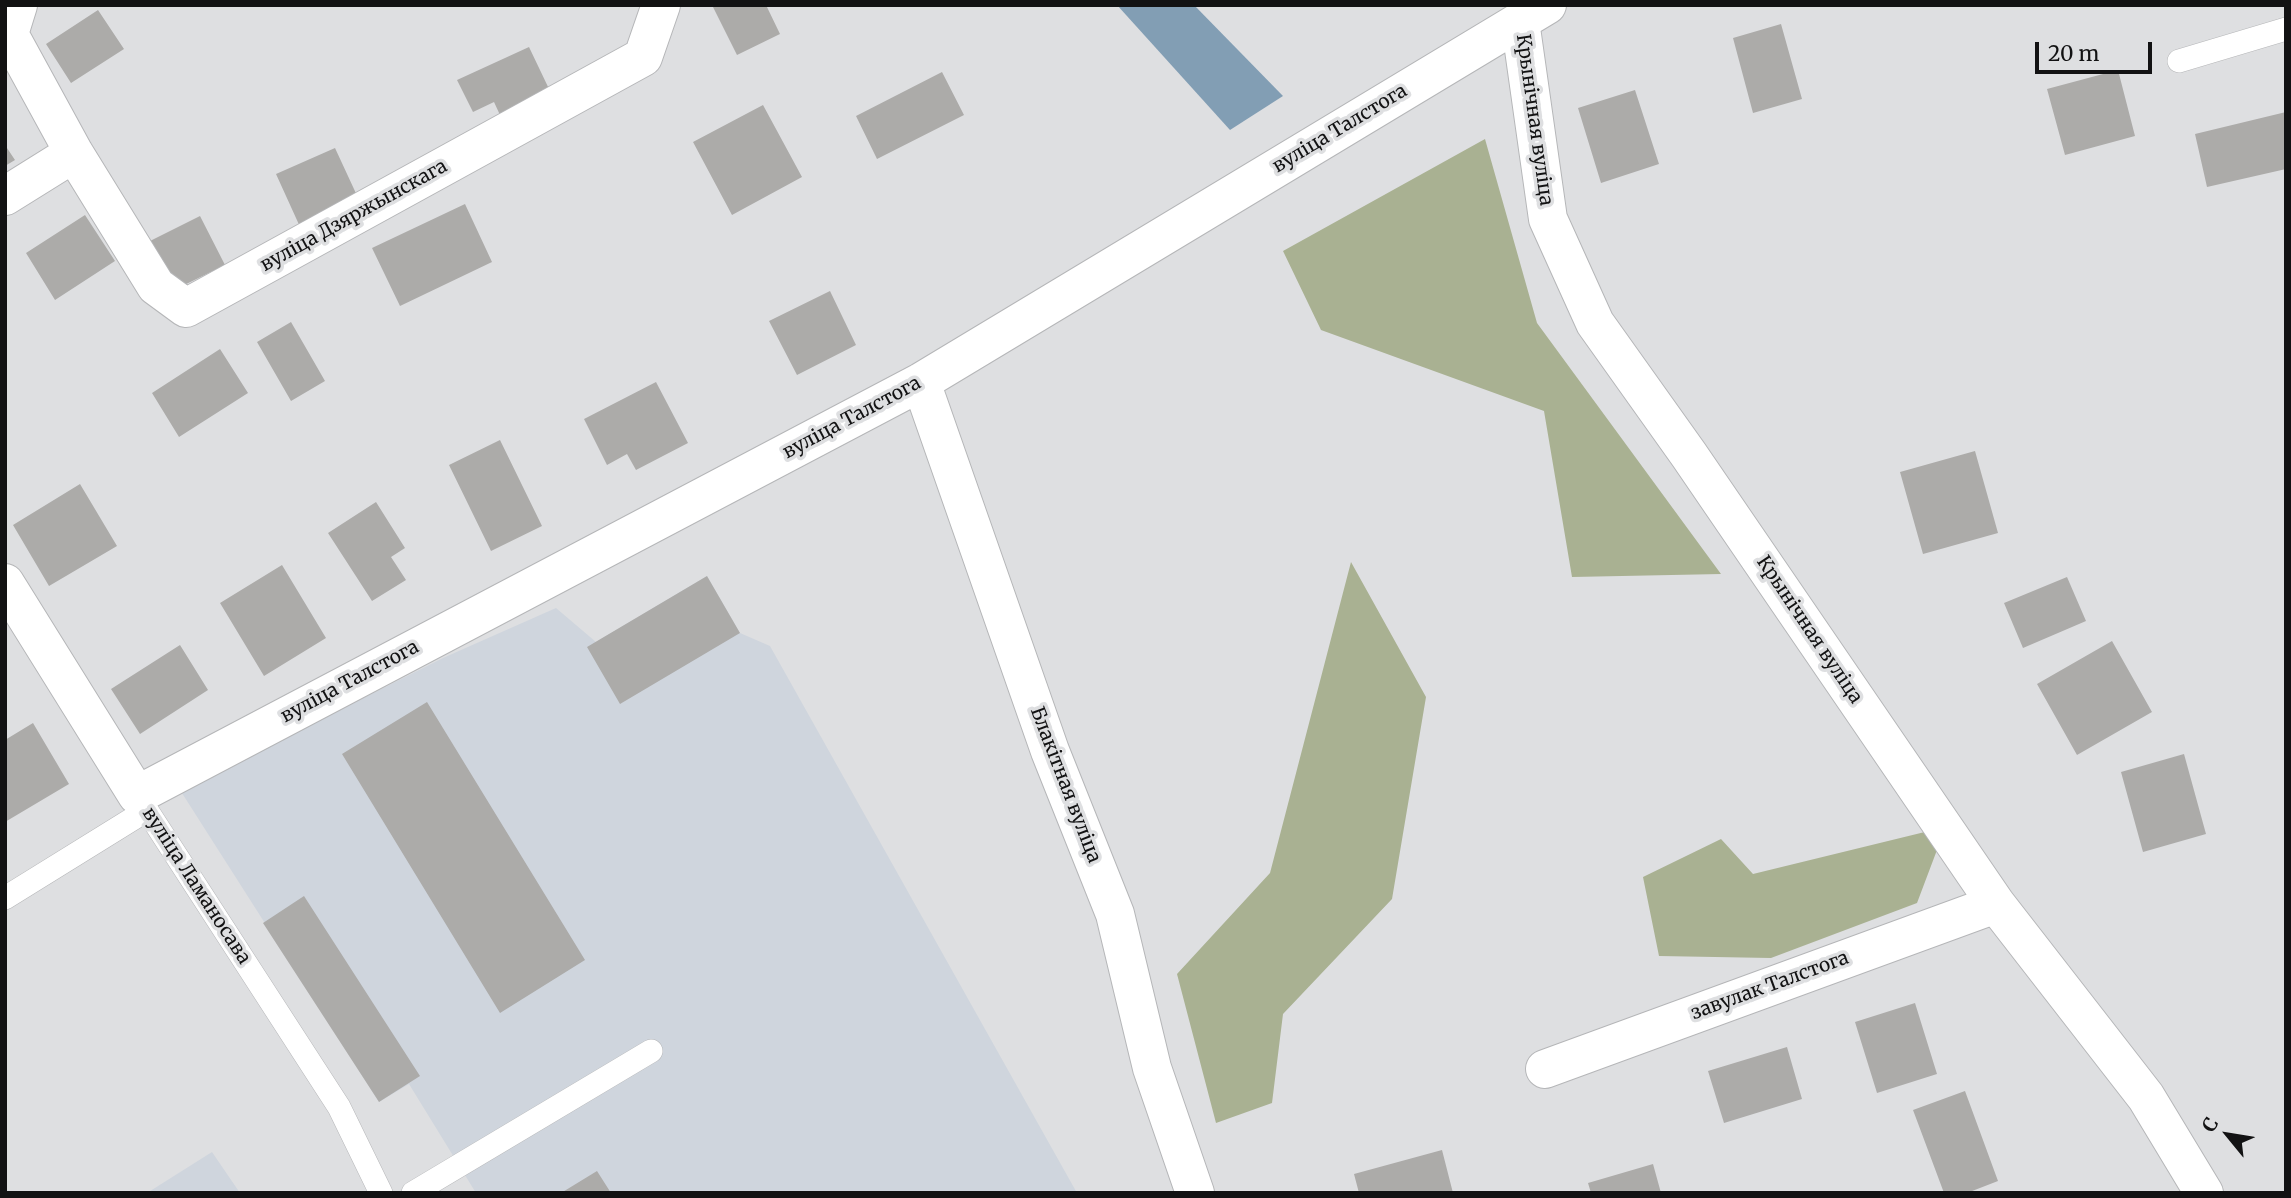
<!DOCTYPE html>
<meta charset="utf-8">
<style>
body{margin:0}
#map{position:relative;width:2291px;height:1198px;overflow:hidden;background:#dedfe1;font-family:Merriweather,serif}
canvas{display:block}
.frame{position:absolute;inset:0;border:7px solid #121213;pointer-events:none}
.north{position:absolute;left:2193px;top:1100px;width:70px;height:70px;-webkit-text-stroke:5px #dedfe1;paint-order:stroke;rotate:300deg;font-size:19px;font-weight:700;line-height:28px;text-align:center;color:#121213}
.north::after{content:'';display:block;margin:auto;width:24px;height:32px;background:#121213;clip-path:polygon(50% 0,100% 100%,50% 72%,0 100%)}
.scale{position:absolute;left:2035px;top:42px;width:117px;height:32px;box-sizing:border-box;border:4px solid #121213;border-top:0;padding-left:9px;font-size:21px;line-height:24px;white-space:nowrap;color:#121213;-webkit-text-stroke:5px #dedfe1;paint-order:stroke}
</style>
<div id="map">
<canvas width="2291" height="1198"></canvas>
<div class="frame"></div>
<div class="north">С</div>
<div class="scale">20 m</div>
</div>
<script>
const ctx = document.querySelector('canvas').getContext('2d');
ctx.lineJoin = 'round';
function paint(path, color) {
  ctx.fillStyle = color;
  ctx.fill(path, 'evenodd');
}
function strokePath(path, color, width, dash) {
  ctx.strokeStyle = color;
  ctx.lineWidth = width;
  ctx.lineCap = dash ? 'butt' : 'round';
  ctx.setLineDash(dash || []);
  ctx.stroke(path);
}
function write(font, color, halo, rows, align = 'center') {
  ctx.font = font + ' Merriweather,serif';
  ctx.lineWidth = 7;
  ctx.setLineDash([]);
  ctx.textBaseline = 'middle';
  ctx.strokeStyle = halo;
  ctx.fillStyle = color;
  for (const [text, x, y, turn = 0] of rows) {
    ctx.save();
    ctx.translate(x, y);
    ctx.rotate((+turn || 0) * Math.PI / 180);
    ctx.textAlign = isNaN(turn) ? turn : align;
    if (halo) ctx.strokeText(text, 0, 0);
    ctx.fillText(text, 0, 0);
    ctx.restore();
  }
}
paint(new Path2D(`
 M 707,576 L 740,633 L 770,646 L 1077,1193 L 476,1193 L 409,1084 L 379,1102 L 180,790 L 443,658 L 556,608 L 596,642 Z
 M 212,1152 L 240,1193 L 147,1193 Z`), '#cfd5dd');
paint(new Path2D(`
 M 1485,139 L 1537,323 L 1721,574 L 1572,577 L 1544,411 L 1321,330 L 1283,251 Z
 M 1351,562 L 1426,697 L 1392,899 L 1283,1014 L 1272,1103 L 1216,1123 L 1177,974 L 1270,873 Z
 M 1933,830 L 1937,850 L 1917,903 L 1771,958 L 1659,956 L 1643,877 L 1721,839 L 1753,874 Z`), '#a9b192');
paint(new Path2D(`
 M 1117,5 L 1194,5 L 1283,96 L 1230,130 Z`), '#829eb4');
paint(new Path2D(`
 M 712,5 L 766,5 L 780,34 L 737,55 Z
 M 98,10 L 124,49 L 71,83 L 46,44 Z
 M 1781,24 L 1802,99 L 1753,113 L 1733,38 Z
 M 529,47 L 550,91 L 500,115 L 494,102 L 473,112 L 457,80 Z
 M 2118,70 L 2135,136 L 2065,155 L 2047,89 Z
 M 942,72 L 964,115 L 877,159 L 856,116 Z
 M 1635,90 L 1659,164 L 1601,183 L 1578,108 Z
 M 763,105 L 802,177 L 732,215 L 693,142 Z
 M 2286,112 L 2286,169 L 2207,187 L 2195,134 Z
 M 5,145 L 15,160 L 5,166 Z
 M 335,148 L 360,202 L 301,229 L 276,174 Z
 M 465,204 L 492,262 L 400,306 L 372,248 Z
 M 85,215 L 115,261 L 55,300 L 26,253 Z
 M 200,216 L 225,265 L 170,292 L 146,243 Z
 M 830,291 L 856,345 L 797,375 L 769,321 Z
 M 291,322 L 325,381 L 291,401 L 257,342 Z
 M 220,349 L 248,393 L 179,437 L 152,393 Z
 M 656,382 L 688,443 L 636,470 L 627,454 L 607,465 L 584,419 Z
 M 500,440 L 542,526 L 491,551 L 449,465 Z
 M 1975,451 L 1998,533 L 1923,554 L 1900,472 Z
 M 80,484 L 117,546 L 49,586 L 13,525 Z
 M 376,502 L 405,548 L 391,557 L 406,580 L 372,601 L 328,533 Z
 M 282,565 L 326,638 L 264,676 L 220,603 Z
 M 707,576 L 740,633 L 620,704 L 587,647 Z
 M 2067,577 L 2086,621 L 2023,648 L 2004,603 Z
 M 2112,641 L 2152,712 L 2077,755 L 2037,684 Z
 M 180,645 L 208,690 L 140,734 L 111,689 Z
 M 427,702 L 585,960 L 500,1013 L 342,754 Z
 M 33,723 L 69,784 L 5,822 L 5,740 Z
 M 2184,754 L 2206,834 L 2143,852 L 2121,772 Z
 M 304,896 L 420,1076 L 379,1102 L 263,923 Z
 M 1915,1003 L 1937,1074 L 1877,1093 L 1855,1022 Z
 M 1787,1047 L 1802,1099 L 1724,1123 L 1708,1071 Z
 M 1965,1091 L 1998,1181 L 1967,1193 L 1944,1193 L 1913,1110 Z
 M 1442,1150 L 1453,1193 L 1359,1193 L 1354,1174 Z
 M 1653,1164 L 1661,1193 L 1591,1193 L 1588,1183 Z
 M 597,1171 L 611,1193 L 561,1193 Z`), '#acaba9');
const lane = new Path2D(`
 M 2179,61 L 2286,29
 M 137,795 L 339,1107 L 381,1193
 M 5,898 L 147,810
 M 413,1193 L 651,1051`);
const street = new Path2D(`
 M 18,5 L 9,34 L 74,153 L 156,286 L 186,308 L 643,57 L 661,5
 M 1520,21 L 1548,219 L 1595,323 L 1689,455 L 1996,904 L 2146,1097 L 2204,1193
 M 5,196 L 74,153
 M 921,382 L 1050,751 L 1115,914 L 1152,1068 L 1195,1193
 M 5,583 L 137,795 L 921,382 L 1547,5
 M 1545,1069 L 1996,904`);
strokePath(lane, '#b5b6b8', 24);
strokePath(street, '#b5b6b8', 40);
strokePath(lane, '#fff', 23);
strokePath(street, '#fff', 38);
write('19px', '#121213', '#dedfe1', [
 ["Крынічная вуліца",1534,120,82],
 ["вуліца Талстога",1340,129,-31],
 ["вуліца Дзяржынскага",354,216,-29],
 ["вуліца Талстога",852,418,-28],
 ["Крынічная вуліца",1809,630,56],
 ["вуліца Талстога",350,682,-28],
 ["Блакітная вуліца",1065,785,69],
 ["вуліца Ламаносава",196,886,57],
 ["завулак Талстога",1770,986,-20]
]);
</script>
